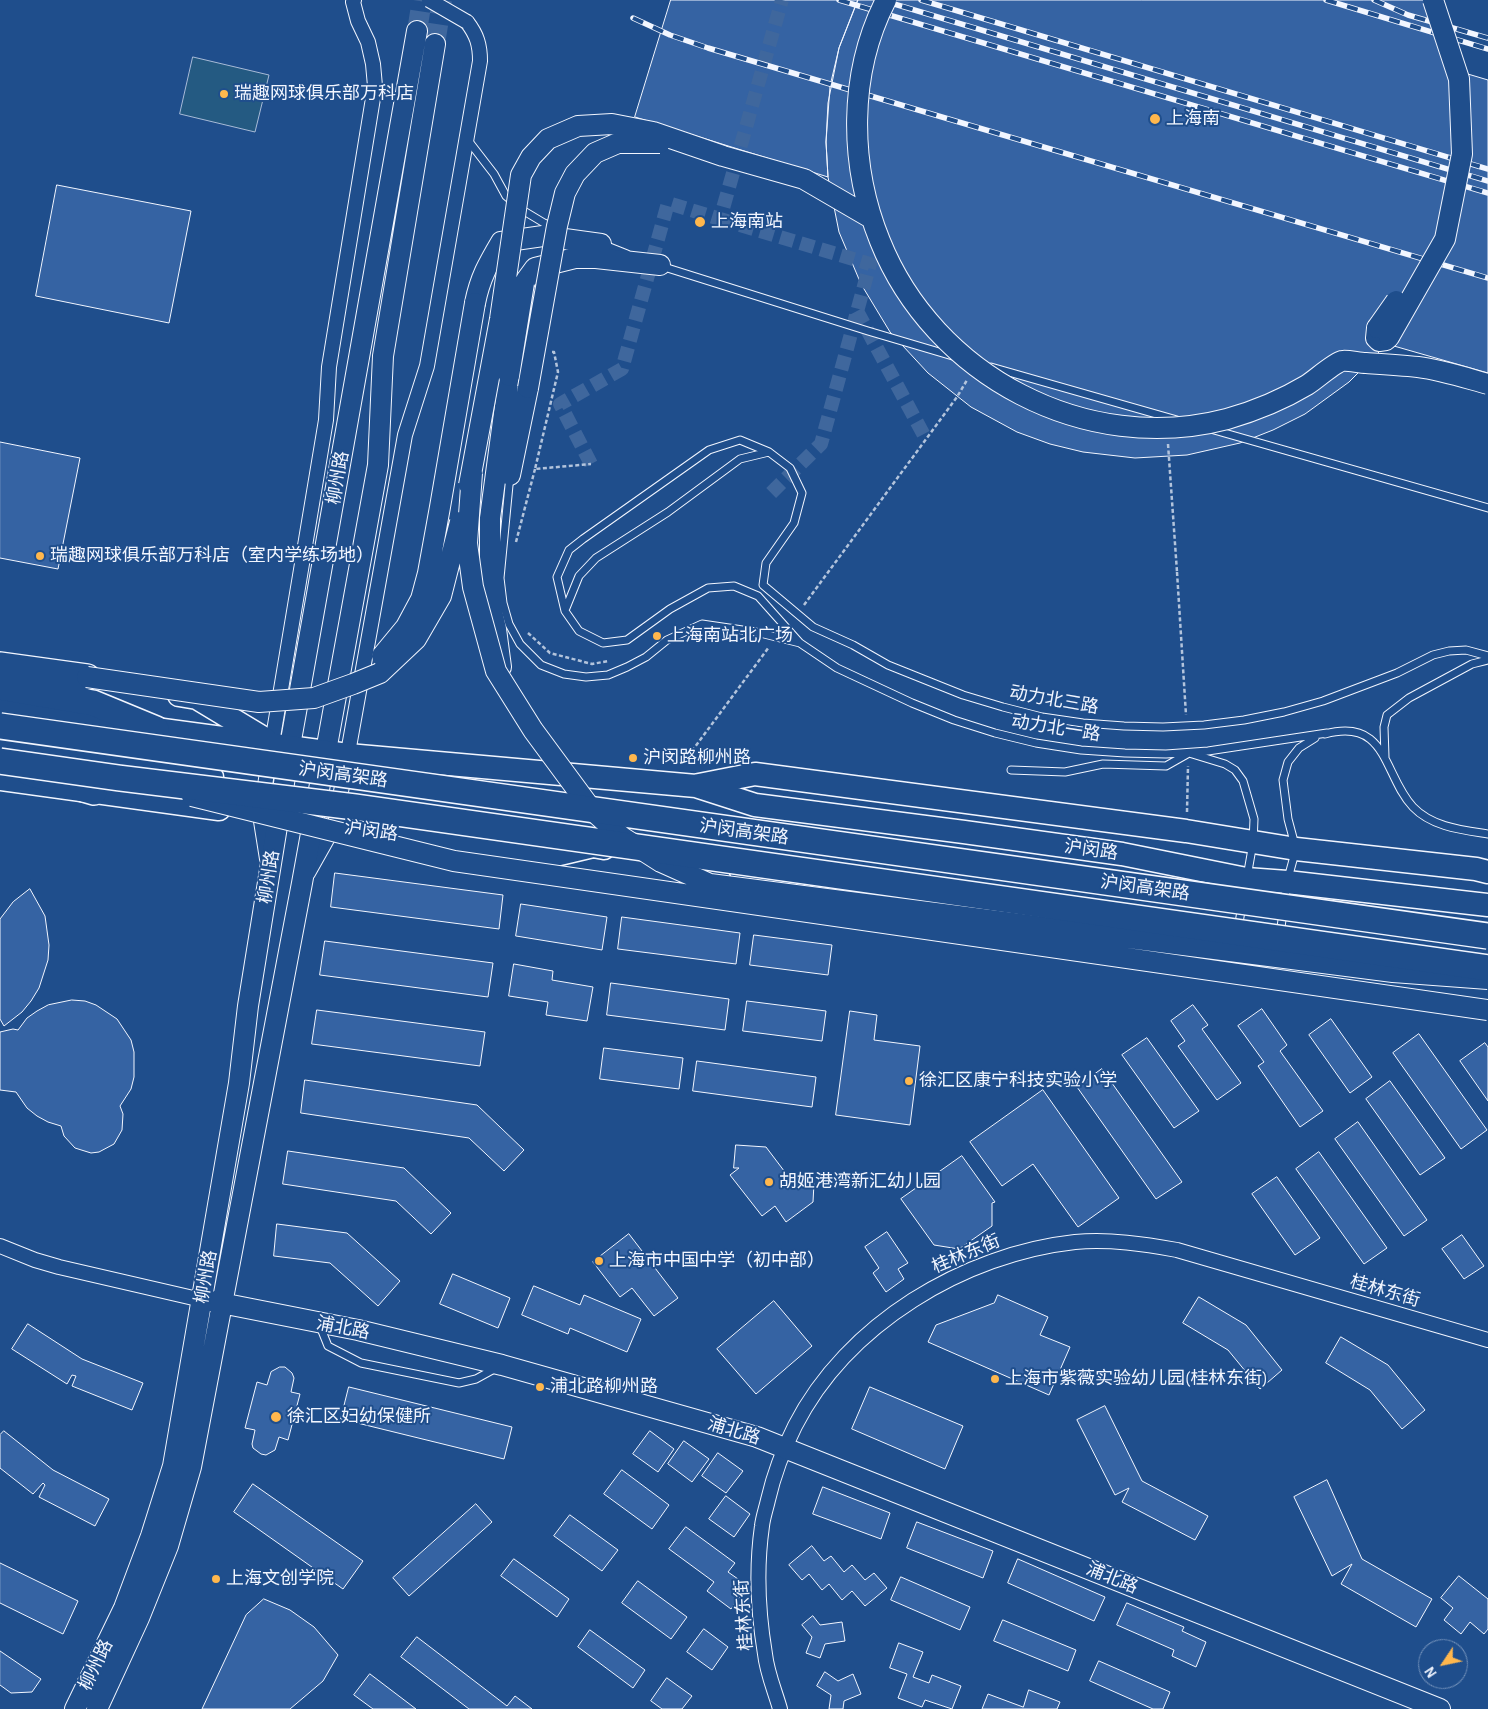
<!DOCTYPE html>
<meta charset="utf-8">
<style>
body{margin:0}
#map{position:relative;width:1488px;height:1709px;overflow:hidden;background:#1f4e8c;font-family:"Alegreya Sans",sans-serif}
canvas{display:block}
.north{position:absolute;left:1418px;top:1639px;width:50px;height:50px;box-sizing:border-box;background:#1f4e8c;border:1px solid #7391ba;border-radius:50%;rotate:236deg;font-size:14px;font-weight:700;line-height:20px;text-align:center;color:#f2f6ff}
.north::after{content:'';display:block;margin:auto;width:18px;height:22px;background:#ffb74d;clip-path:polygon(50% 0,100% 100%,50% 72%,0 100%)}
</style>
<div id="map">
<canvas width="1488" height="1709"></canvas>
<div class="north">N</div>
</div>
<script>
const ctx = document.querySelector('canvas').getContext('2d');
ctx.lineJoin = 'round';
function paint(path, color) {
  ctx.fillStyle = color;
  ctx.fill(path, 'evenodd');
}
function strokePath(path, color, width, dash) {
  ctx.strokeStyle = color;
  ctx.lineWidth = width;
  ctx.lineCap = dash ? 'butt' : 'round';
  ctx.setLineDash(dash || []);
  ctx.stroke(path);
}
function write(font, color, halo, rows, align = 'center') {
  ctx.font = font + ' "Alegreya Sans","Noto Sans SC",sans-serif';
  ctx.lineWidth = 4;
  ctx.setLineDash([]);
  ctx.textBaseline = 'middle';
  ctx.strokeStyle = halo;
  ctx.fillStyle = color;
  for (const [text, x, y, turn = 0] of rows) {
    ctx.save();
    ctx.translate(x, y);
    ctx.rotate((+turn || 0) * Math.PI / 180);
    ctx.textAlign = isNaN(turn) ? turn : align;
    if (halo) ctx.strokeText(text, 0, 0);
    ctx.fillText(text, 0, 0);
    ctx.restore();
  }
}
const green = new Path2D(`
 M 193,57 L 269,75 L 255,132 L 180,114 Z`);
paint(green, '#245a82');
strokePath(green, '#a8bbd7', 1);
const building = new Path2D(`
 M 671,0 L 858,0 L 839,48 L 830,86 L 826,142 L 828,177 L 635,117 Z
 M 858,0 L 1426,0 L 1451,69 L 1455,196 L 1387,344 L 1349,382 L 1305,414 L 1273,430 L 1240,443 L 1187,455 L 1135,458 L 1083,452 L 1050,444 L 1017,432 L 971,407 L 928,373 L 890,332 L 861,284 L 839,232 L 828,177 L 826,142 L 828,103 L 839,48 Z
 M 1451,69 L 1488,80 L 1488,373 L 1387,344 L 1455,196 Z
 M 57,185 L 191,211 L 169,323 L 36,296 Z
 M 0,442 L 80,458 L 58,569 L 0,558 Z
 M 335,873 L 503,895 L 499,929 L 331,907 Z
 M 30,889 L 45,916 L 49,945 L 48,960 L 39,988 L 31,1001 L 22,1012 L 4,1026 L 0,1019 L 0,919 L 13,902 Z
 M 521,904 L 607,917 L 602,950 L 516,936 Z
 M 622,917 L 740,933 L 736,964 L 618,949 Z
 M 754,935 L 832,945 L 828,975 L 750,965 Z
 M 325,941 L 493,963 L 488,997 L 320,975 Z
 M 514,964 L 553,971 L 552,980 L 593,987 L 587,1021 L 546,1015 L 548,1002 L 509,996 Z
 M 611,983 L 729,999 L 725,1030 L 607,1015 Z
 M 72,1000 L 85,1001 L 96,1005 L 117,1019 L 131,1040 L 134,1052 L 134,1077 L 131,1089 L 120,1106 L 123,1114 L 122,1130 L 114,1144 L 99,1152 L 91,1153 L 75,1148 L 64,1136 L 61,1126 L 48,1122 L 37,1116 L 27,1108 L 16,1092 L 0,1090 L 0,1032 L 13,1029 L 18,1030 L 27,1018 L 37,1011 L 48,1005 Z
 M 747,1001 L 826,1011 L 822,1041 L 743,1031 Z
 M 1193,1005 L 1208,1025 L 1202,1029 L 1241,1083 L 1217,1100 L 1178,1046 L 1185,1041 L 1171,1021 Z
 M 1262,1009 L 1287,1045 L 1280,1051 L 1323,1111 L 1300,1127 L 1258,1066 L 1264,1062 L 1238,1026 Z
 M 317,1010 L 485,1032 L 480,1066 L 312,1044 Z
 M 850,1011 L 877,1015 L 874,1040 L 920,1046 L 910,1125 L 836,1115 Z
 M 1331,1019 L 1372,1077 L 1350,1093 L 1309,1035 Z
 M 1419,1034 L 1487,1130 L 1461,1149 L 1393,1053 Z
 M 1147,1038 L 1199,1111 L 1174,1128 L 1122,1055 Z
 M 1485,1043 L 1488,1047 L 1488,1101 L 1460,1061 Z
 M 604,1048 L 683,1058 L 679,1089 L 600,1079 Z
 M 697,1061 L 816,1077 L 812,1107 L 693,1091 Z
 M 1102,1069 L 1182,1182 L 1156,1199 L 1077,1087 Z
 M 305,1080 L 477,1105 L 524,1150 L 504,1171 L 469,1138 L 301,1113 Z
 M 1390,1081 L 1445,1158 L 1420,1175 L 1366,1099 Z
 M 1043,1090 L 1119,1198 L 1078,1227 L 1033,1164 L 1002,1186 L 970,1142 Z
 M 1358,1122 L 1427,1220 L 1404,1236 L 1335,1139 Z
 M 736,1145 L 766,1147 L 794,1184 L 794,1182 L 814,1183 L 813,1202 L 786,1222 L 775,1206 L 762,1216 L 730,1175 L 739,1168 L 734,1168 Z
 M 288,1151 L 404,1168 L 451,1213 L 431,1234 L 396,1201 L 283,1184 Z
 M 1319,1152 L 1387,1248 L 1364,1264 L 1296,1169 Z
 M 962,1156 L 995,1202 L 992,1203 L 992,1226 L 959,1249 L 934,1245 L 901,1199 Z
 M 1277,1177 L 1320,1238 L 1295,1255 L 1252,1194 Z
 M 277,1224 L 347,1233 L 400,1281 L 378,1306 L 330,1263 L 274,1256 Z
 M 887,1232 L 908,1263 L 898,1269 L 904,1279 L 886,1292 L 873,1273 L 879,1268 L 865,1247 Z
 M 629,1234 L 678,1298 L 654,1316 L 632,1288 L 620,1297 L 593,1262 Z
 M 1462,1235 L 1484,1266 L 1464,1279 L 1442,1249 Z
 M 453,1274 L 510,1298 L 498,1328 L 440,1304 Z
 M 534,1286 L 580,1305 L 584,1295 L 641,1319 L 627,1352 L 570,1328 L 568,1334 L 522,1315 Z
 M 998,1295 L 1048,1317 L 1040,1335 L 1070,1347 L 1049,1395 L 928,1342 L 936,1325 L 994,1303 Z
 M 1199,1297 L 1246,1325 L 1282,1370 L 1260,1389 L 1228,1350 L 1183,1323 Z
 M 774,1301 L 812,1346 L 756,1394 L 717,1349 Z
 M 28,1324 L 82,1359 L 143,1383 L 132,1410 L 72,1386 L 76,1376 L 72,1375 L 67,1384 L 12,1349 Z
 M 1341,1337 L 1388,1365 L 1425,1410 L 1402,1429 L 1370,1390 L 1326,1363 Z
 M 280,1367 L 285,1367 L 292,1373 L 294,1378 L 291,1392 L 300,1394 L 288,1440 L 279,1437 L 275,1450 L 266,1455 L 261,1454 L 253,1448 L 252,1444 L 255,1430 L 245,1428 L 257,1382 L 267,1385 L 271,1372 Z
 M 349,1387 L 512,1427 L 504,1459 L 341,1419 Z
 M 870,1387 L 963,1426 L 945,1469 L 852,1429 Z
 M 1105,1406 L 1142,1481 L 1208,1516 L 1195,1540 L 1122,1502 L 1129,1488 L 1115,1495 L 1077,1420 Z
 M 4,1431 L 53,1470 L 109,1499 L 95,1526 L 39,1497 L 45,1485 L 43,1483 L 33,1494 L 0,1468 L 0,1435 Z
 M 650,1431 L 674,1449 L 658,1472 L 633,1454 Z
 M 684,1441 L 709,1459 L 692,1482 L 668,1464 Z
 M 718,1453 L 743,1471 L 726,1493 L 702,1476 Z
 M 622,1470 L 669,1505 L 652,1529 L 604,1494 Z
 M 1327,1480 L 1362,1559 L 1432,1599 L 1416,1627 L 1341,1584 L 1352,1564 L 1332,1576 L 1294,1497 Z
 M 253,1484 L 363,1561 L 343,1589 L 234,1512 Z
 M 823,1487 L 890,1513 L 881,1539 L 813,1514 Z
 M 726,1496 L 750,1514 L 734,1537 L 709,1519 Z
 M 476,1504 L 492,1522 L 409,1596 L 393,1578 Z
 M 570,1515 L 618,1550 L 602,1571 L 554,1536 Z
 M 917,1522 L 993,1551 L 983,1578 L 907,1548 Z
 M 686,1527 L 735,1563 L 728,1572 L 748,1586 L 731,1609 L 707,1591 L 714,1582 L 669,1549 Z
 M 812,1546 L 824,1561 L 831,1556 L 844,1572 L 852,1565 L 865,1580 L 874,1573 L 887,1588 L 865,1606 L 852,1591 L 842,1600 L 829,1584 L 822,1590 L 809,1574 L 802,1580 L 789,1565 Z
 M 514,1559 L 569,1599 L 557,1617 L 501,1576 Z
 M 1018,1559 L 1105,1597 L 1094,1621 L 1008,1583 Z
 M 0,1563 L 78,1601 L 63,1634 L 0,1603 Z
 M 1459,1576 L 1488,1599 L 1488,1629 L 1484,1634 L 1470,1622 L 1461,1634 L 1444,1620 L 1453,1608 L 1441,1598 Z
 M 901,1577 L 970,1607 L 960,1630 L 891,1600 Z
 M 638,1581 L 687,1617 L 671,1639 L 622,1603 Z
 M 264,1599 L 290,1610 L 314,1627 L 338,1655 L 323,1681 L 290,1709 L 202,1709 L 246,1615 Z
 M 1127,1603 L 1184,1627 L 1182,1631 L 1206,1642 L 1196,1667 L 1172,1656 L 1174,1650 L 1117,1625 Z
 M 813,1616 L 820,1625 L 842,1622 L 845,1641 L 825,1644 L 820,1658 L 806,1653 L 812,1637 L 802,1625 Z
 M 1003,1620 L 1076,1650 L 1068,1671 L 994,1641 Z
 M 704,1629 L 728,1647 L 712,1670 L 687,1652 Z
 M 590,1630 L 645,1670 L 633,1688 L 578,1647 Z
 M 417,1637 L 507,1706 L 515,1696 L 532,1709 L 469,1709 L 401,1657 Z
 M 899,1643 L 923,1652 L 913,1677 L 929,1683 L 932,1675 L 961,1686 L 952,1709 L 925,1700 L 922,1707 L 898,1698 L 907,1674 L 890,1668 Z
 M 0,1651 L 41,1679 L 32,1692 L 11,1693 L 0,1685 Z
 M 1099,1661 L 1170,1692 L 1163,1709 L 1153,1709 L 1090,1681 Z
 M 825,1672 L 838,1681 L 853,1674 L 861,1694 L 844,1701 L 843,1709 L 829,1709 L 831,1695 L 817,1686 Z
 M 370,1674 L 416,1709 L 373,1709 L 354,1695 Z
 M 667,1678 L 692,1696 L 682,1709 L 662,1709 L 651,1701 Z
 M 1029,1690 L 1060,1702 L 1057,1709 L 982,1709 L 988,1694 L 1023,1707 Z`);
paint(building, '#3563a3');
strokePath(building, '#f2f6ff', 1);
strokePath(new Path2D(`
 M 720,219 L 870,264 L 821,444 L 768,496
 M 857,311 L 926,439
 M 591,464 L 560,404 L 622,369 L 668,203 L 720,219 L 782,0`), '#3f679d', 14, [14, 7]);
strokePath(new Path2D(`
 M 417,31 L 422,0
 M 435,44 L 442,0`), '#3f679d', 20, [20, 10]);
const lane = new Path2D(`
 M 467,139 L 494,174 L 506,196 L 524,211 L 544,223 L 554,227
 M 602,244 L 627,254
 M 661,266 L 868,331 L 956,357
 M 991,367 L 1177,420
 M 1207,428 L 1488,508
 M 510,475 L 500,578 L 503,603 L 509,624 L 520,644 L 541,665 L 564,674 L 586,677 L 608,675 L 627,667 L 646,657 L 667,640 L 702,624 L 756,632 L 800,643
 M 566,608 L 579,576 L 596,558 L 668,512 L 740,459 L 769,452
 M 1327,733 L 1208,751 L 1166,754 L 1125,753 L 1081,750 L 1036,743 L 995,733 L 954,720 L 912,703 L 837,668 L 800,643 L 758,596 L 734,586 L 708,588 L 670,609 L 627,640 L 603,643 L 579,631 L 565,611 L 557,577 L 569,550 L 583,539 L 709,450 L 740,440 L 769,452 L 790,468 L 802,493 L 794,523 L 766,563 L 763,585 L 813,627 L 853,645 L 888,665 L 963,695 L 1003,707 L 1042,717 L 1083,723 L 1124,726 L 1163,727 L 1204,725 L 1244,720 L 1284,712 L 1323,701 L 1397,673 L 1433,655 L 1449,651 L 1466,650 L 1488,656
 M 1325,734 C 1388,717 1383,775 1413,807 C 1432,827 1462,830 1488,834
 M 1385,757 L 1384,727 L 1387,715 L 1409,698 L 1472,664 L 1488,660
 M 1011,770 L 1065,772 L 1103,764 L 1166,766 L 1189,753 L 1225,764 L 1235,770 L 1243,781 L 1254,819 L 1253,843 L 1247,877
 M 1238,929 L 1242,905
 M 1280,935 L 1287,882 L 1296,849 L 1288,819 L 1283,780 L 1288,762 L 1299,748 L 1315,738
 M 320,1326 L 328,1346 L 361,1363 L 459,1383 L 476,1379 L 496,1368`);
const street = new Path2D(`
 M 267,859 L 260,815 L 326,420 L 329,367 L 375,86 L 373,64 L 368,42 L 358,21 L 353,2 L 354,0
 M 308,873 L 335,825 L 405,435 L 427,366 L 480,61 C 480,45 477,35 467,22
 M 0,1246 L 35,1260 L 59,1267 L 202,1300
 M 780,1709 C 775,1691 767,1673 765,1654 C 758,1612 756,1568 762,1526 C 763,1517 766,1509 768,1500 C 774,1474 783,1450 795,1426 C 847,1324 964,1254 1075,1242 C 1110,1239 1144,1244 1177,1250 L 1488,1340`);
const secondary = new Path2D(`
 M 524,283 L 535,268 L 575,258 L 596,258 L 660,265
 M 475,303 C 480,278 488,264 501,242 L 543,236 L 601,244
 M 1377,328 L 1376,338 L 1379,341 L 1386,340 L 1389,337
 M 510,475 L 528,388
 M 501,667 L 496,629 L 490,602 L 490,518 L 509,376
 M 211,1301 L 358,1330 L 502,1365 L 757,1437 L 1440,1709
 M 75,1709 L 124,1608 L 151,1536 L 173,1466 L 239,1083 L 248,1006 L 290,746 L 417,31
 M 97,1709 L 139,1618 L 168,1546 L 191,1467 L 302,883 L 378,465 L 383,356 L 435,44`);
const primary = new Path2D(`
 M 179,695 L 197,698 L 265,739
 M 0,708 L 348,755 L 696,786 L 755,805 L 964,832 L 1122,854 L 1246,879 L 1287,882 L 1488,905
 M 0,747 L 212,777
 M 0,779 L 219,809
 M 699,785 L 755,774 L 1186,831 L 1296,849 L 1476,869 L 1488,872
 M 345,827 L 551,856 L 593,846 L 604,848
 M 741,871 L 801,892
 M 1158,951 L 1488,999`);
const highway = new Path2D(`
 M 0,665 L 87,677
 M 0,687 L 93,703 L 156,729
 M 53,763 L 93,760
 M 29,773 L 94,792`);
strokePath(lane, '#f2f6ff', 9);
strokePath(street, '#f2f6ff', 16);
strokePath(secondary, '#f2f6ff', 22);
strokePath(primary, '#f2f6ff', 25);
strokePath(highway, '#f2f6ff', 28);
strokePath(new Path2D(`
 M 552,352 L 554,352 L 558,372 L 535,469 L 591,464
 M 516,542 L 535,469
 M 1177,572 L 1186,715
 M 804,605 L 957,397 L 967,380
 M 528,633 L 550,653 L 592,664 L 608,661
 M 692,751 L 769,647
 M 1187,812 L 1188,766`), '#b3c4dc', 2.5, [4, 2.5]);
strokePath(lane, '#1f4e8c', 7);
strokePath(street, '#1f4e8c', 14);
strokePath(secondary, '#1f4e8c', 20);
strokePath(primary, '#1f4e8c', 22);
strokePath(highway, '#1f4e8c', 25);
const rail = new Path2D(`
 M 839,0 L 1488,193
 M 881,0 L 1488,181
 M 921,0 L 1488,169
 M 1326,0 L 1488,49
 M 1374,0 L 1408,15 L 1488,38
 M 633,18 L 670,35 L 708,48 L 1488,278`);
strokePath(rail, '#f2f6ff', 5.5);
strokePath(rail, '#1f4e8c', 4, [11]);
const streetBridge = new Path2D(`
 M 429,0 L 467,22`);
const secondaryBridge = new Path2D(`
 M 886,0 C 848,74 849,165 880,241 C 934,376 1086,456 1227,419 C 1255,411 1282,400 1307,385 C 1315,380 1334,363 1342,361 C 1348,360 1359,363 1366,363 C 1383,364 1401,365 1418,367 C 1442,370 1466,378 1488,384
 M 1377,328 L 1396,301
 M 1389,337 L 1445,239 L 1462,154 L 1459,79 L 1433,0
 M 509,376 L 524,283
 M 528,388 L 557,226 L 565,193 L 575,174 L 595,153 L 618,143 L 660,143
 M 472,473 L 467,543 L 473,587 L 496,671 L 533,730 L 592,810 L 622,837 L 661,862 L 710,884 L 1393,972 L 1488,979
 M 469,485 L 500,319 L 521,175 L 531,157 L 548,139 L 578,126 L 612,124 L 653,132 L 723,156 L 804,179 L 871,218
 M 382,656 L 406,627 L 421,599 L 428,573 L 440,507 L 475,303
 M 87,677 L 259,702 L 314,698 L 353,684 L 380,673 L 416,639 L 441,596 L 460,522
 M 192,796 L 454,861 L 1488,1010`);
const highwayBridge = new Path2D(`
 M 0,726 L 1488,936
 M 0,761 L 119,778 L 355,807 L 1488,968`);
strokePath(streetBridge, '#f2f6ff', 16, []);
strokePath(secondaryBridge, '#f2f6ff', 22, []);
strokePath(highwayBridge, '#f2f6ff', 28, []);
strokePath(new Path2D(`
 M 1168,444 L 1177,572`), '#b3c4dc', 2.5, [4, 2.5]);
strokePath(streetBridge, '#1f4e8c', 14);
strokePath(secondaryBridge, '#1f4e8c', 20);
strokePath(highwayBridge, '#1f4e8c', 25);
for (const [x, y, r, color] of [
 [224,94,5,"#ffb74d"],
 [1155,119,6,"#ffb74d"],
 [700,222,6,"#ffb74d"],
 [40,556,5,"#ffb74d"],
 [657,636,5,"#ffb74d"],
 [633,758,5,"#ffb74d"],
 [909,1081,5,"#ffb74d"],
 [769,1182,5,"#ffb74d"],
 [599,1261,5,"#ffb74d"],
 [995,1379,5,"#ffb74d"],
 [540,1387,5,"#ffb74d"],
 [276,1417,6,"#ffb74d"],
 [216,1579,5,"#ffb74d"]
]) {
  const dot = new Path2D();
  dot.arc(x, y, r, 0, 2 * Math.PI);
  ctx.fillStyle = color;
  ctx.fill(dot);
  strokePath(dot, '#1f4e8c', 2);
}
write('18px', '#f2f6ff', '#1f4e8c', [
 ["瑞趣网球俱乐部万科店",234,94],
 ["上海南",1166,119],
 ["上海南站",711,222],
 ["瑞趣网球俱乐部万科店（室内学练场地）",50,556],
 ["上海南站北广场",667,636],
 ["沪闵路柳州路",643,758],
 ["徐汇区康宁科技实验小学",919,1081],
 ["胡姬港湾新汇幼儿园",779,1182],
 ["上海市中国中学（初中部）",609,1261],
 ["上海市紫薇实验幼儿园(桂林东街)",1005,1379],
 ["浦北路柳州路",550,1387],
 ["徐汇区妇幼保健所",287,1417],
 ["上海文创学院",226,1579]
], 'left');
write('18px', '#f2f6ff', '#1f4e8c', [
 ["柳州路",338,478,-80],
 ["动力北三路",1054,700,10],
 ["动力北一路",1056,728,9],
 ["沪闵高架路",343,775,8],
 ["沪闵路",371,831,8],
 ["沪闵高架路",744,832,8],
 ["沪闵路",1091,850,8],
 ["柳州路",269,877,-81],
 ["沪闵高架路",1145,888,8],
 ["桂林东街",966,1254,-23],
 ["柳州路",206,1277,-80],
 ["桂林东街",1385,1291,16],
 ["浦北路",343,1328,11],
 ["浦北路",734,1431,17],
 ["浦北路",1112,1578,22],
 ["桂林东街",744,1615,-94],
 ["柳州路",96,1665,-64]
]);
</script>
